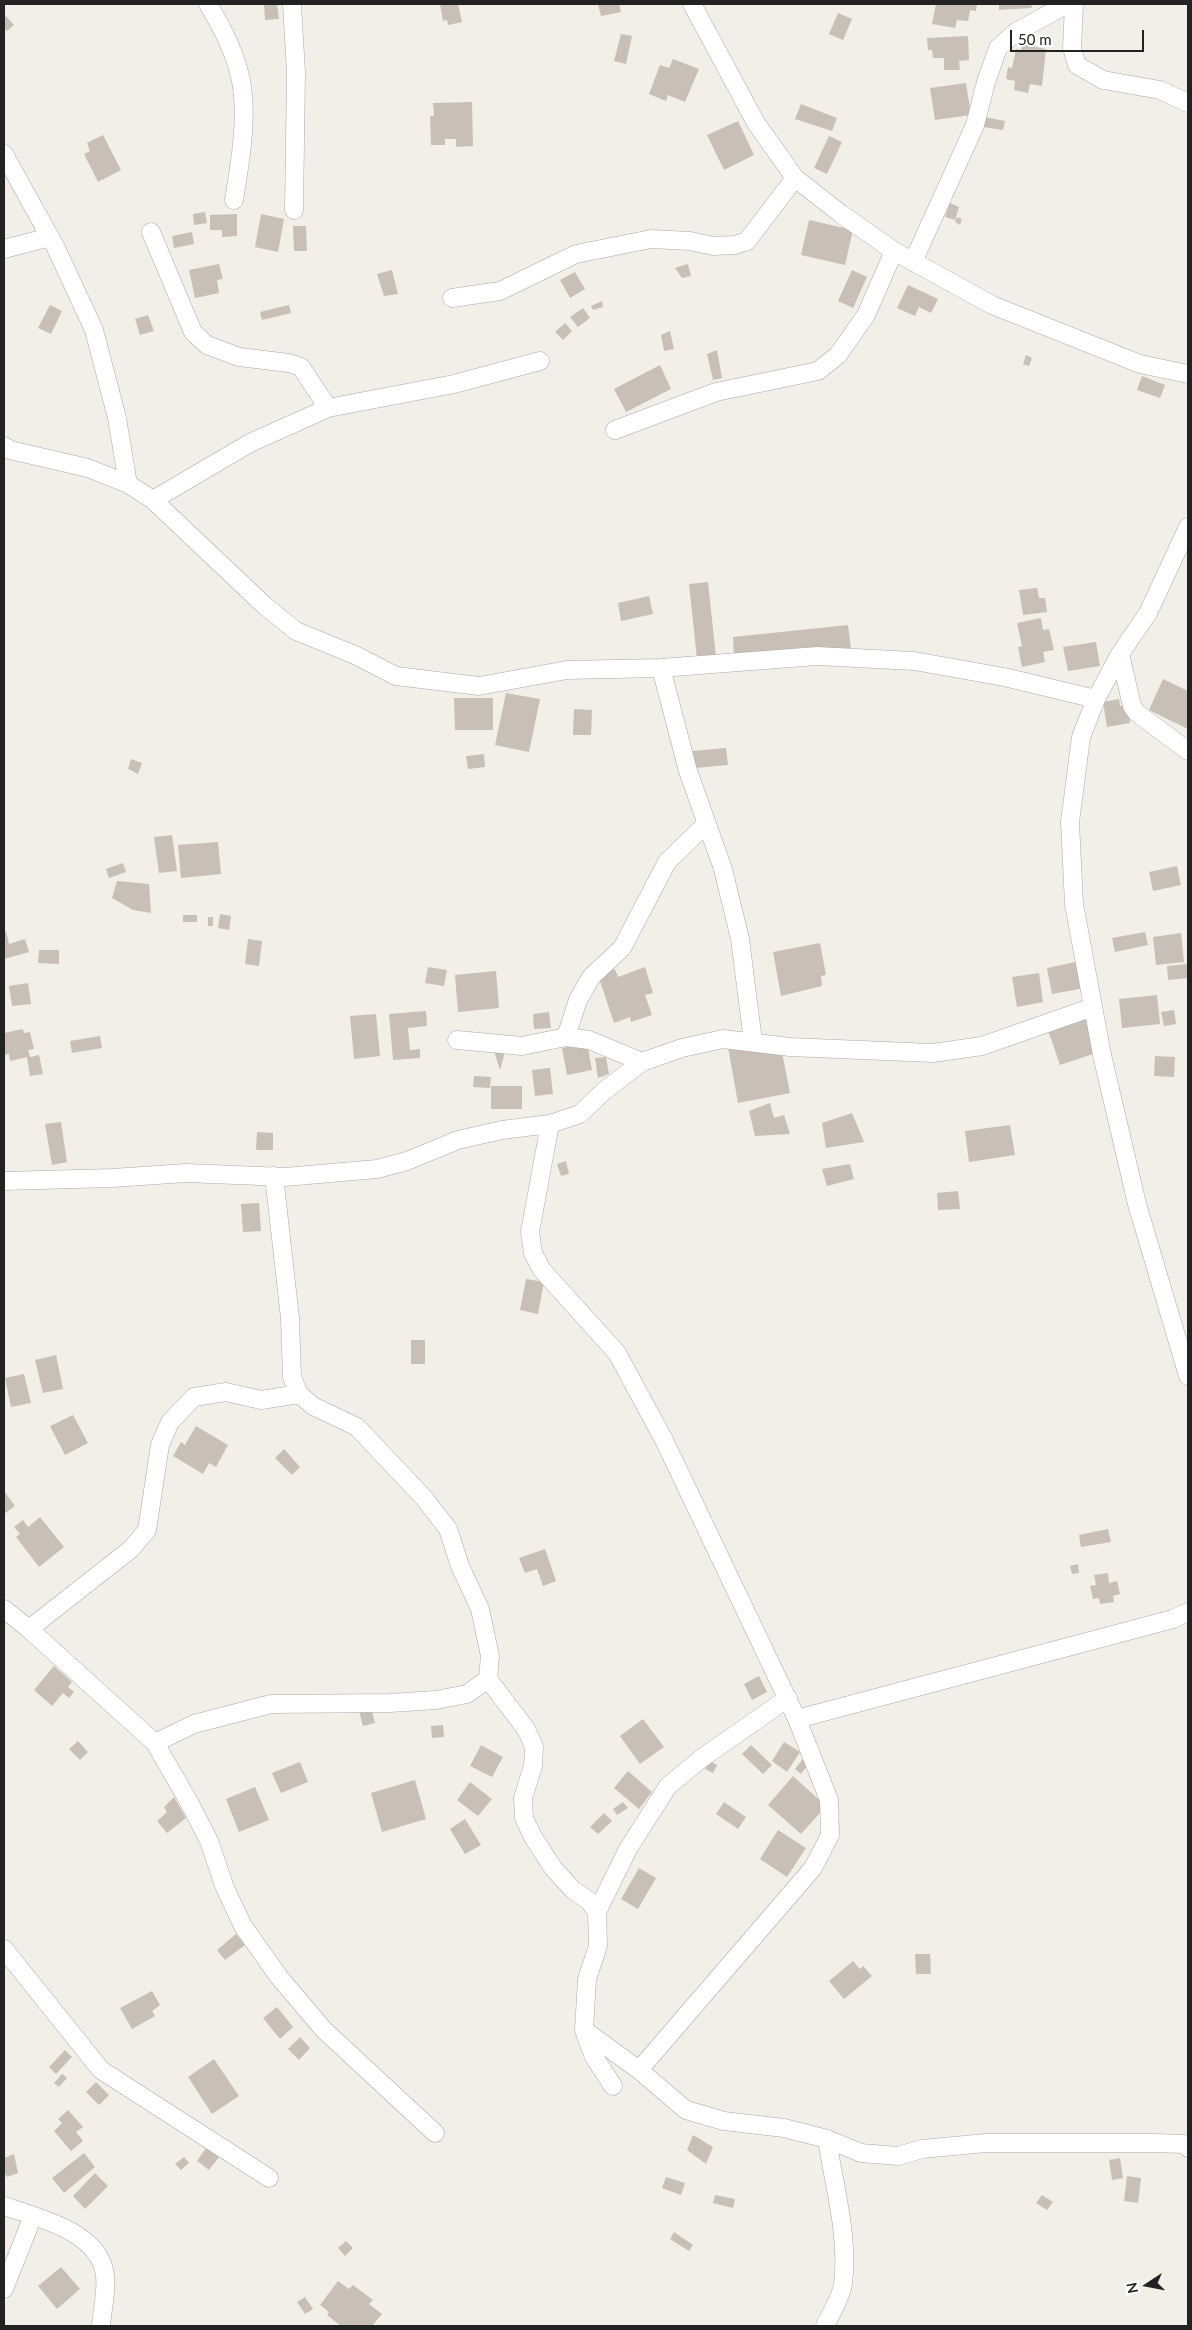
<!DOCTYPE html>
<style>
body{margin:0}
#map{position:relative;width:1192px;height:2330px;overflow:hidden;background:#f2efe8;font-family:Lato,sans-serif}
canvas{display:block}
.frame{position:absolute;inset:0;border:5px solid #222;pointer-events:none}
.north{position:absolute;left:1122px;top:2260px;width:50px;height:50px;-webkit-text-stroke:4px #fff;paint-order:stroke;rotate:259deg;font-size:14px;font-weight:700;line-height:20px;text-align:center;color:#222}
.north::after{content:'';display:block;margin:auto;width:18px;height:22px;background:#222;clip-path:polygon(50% 0,100% 100%,50% 72%,0 100%)}
.scale{position:absolute;left:1010px;top:30px;width:134px;height:22px;box-sizing:border-box;border:2px solid #222;border-top:0;padding-left:6px;font-size:15px;line-height:18px;white-space:nowrap;color:#222;-webkit-text-stroke:4px #fff;paint-order:stroke}
</style>
<div id="map">
<canvas width="1192" height="2330"></canvas>
<div class="frame"></div>
<div class="north">N</div>
<div class="scale">50 m</div>
</div>
<script>
const ctx = document.querySelector('canvas').getContext('2d');
ctx.lineJoin = 'round';
function paint(path, color) {
  ctx.fillStyle = color;
  ctx.fill(path, 'evenodd');
}
function strokePath(path, color, width, dash) {
  ctx.strokeStyle = color;
  ctx.lineWidth = width;
  ctx.lineCap = dash ? 'butt' : 'round';
  ctx.setLineDash(dash || []);
  ctx.stroke(path);
}
paint(new Path2D(`
 M 264,4 L 277,4 L 279,19 L 265,20 Z
 M 440,4 L 458,4 L 462,22 L 448,25 L 447,20 L 443,21 Z
 M 598,4 L 619,4 L 621,12 L 601,16 Z
 M 936,4 L 977,4 L 976,11 L 970,10 L 968,21 L 957,20 L 955,28 L 932,24 Z
 M 999,4 L 1031,4 L 1032,8 L 999,10 Z
 M 838,13 L 852,19 L 843,40 L 829,34 Z
 M 5,15 L 14,25 L 7,31 L 4,28 Z
 M 621,34 L 632,36 L 626,64 L 614,61 Z
 M 968,36 L 969,60 L 959,61 L 960,70 L 944,70 L 944,58 L 933,58 L 932,50 L 928,50 L 927,38 Z
 M 1022,44 L 1046,49 L 1042,86 L 1030,84 L 1028,93 L 1014,90 L 1015,81 L 1006,79 L 1008,67 L 1012,68 L 1016,49 L 1021,50 Z
 M 673,59 L 699,69 L 685,102 L 668,95 L 666,101 L 649,94 L 660,65 L 669,68 Z
 M 966,83 L 971,115 L 935,120 L 930,88 Z
 M 472,102 L 473,146 L 456,147 L 456,139 L 445,139 L 445,145 L 431,145 L 430,116 L 434,116 L 433,103 Z
 M 801,104 L 837,118 L 832,131 L 795,119 Z
 M 980,116 L 1005,121 L 1003,130 L 977,126 Z
 M 738,121 L 754,155 L 724,170 L 707,135 Z
 M 103,135 L 121,170 L 98,182 L 84,154 L 90,151 L 87,143 Z
 M 829,136 L 842,142 L 827,174 L 814,168 Z
 M 950,203 L 959,207 L 955,220 L 945,217 Z
 M 205,212 L 207,223 L 194,225 L 193,214 Z
 M 237,214 L 237,236 L 222,237 L 222,230 L 210,230 L 210,215 Z
 M 261,214 L 284,219 L 278,252 L 255,247 Z
 M 957,217 L 962,219 L 960,225 L 955,222 Z
 M 809,220 L 853,230 L 845,265 L 801,255 Z
 M 293,226 L 306,226 L 307,251 L 294,251 Z
 M 192,232 L 194,244 L 174,248 L 172,236 Z
 M 219,264 L 223,279 L 217,280 L 219,293 L 195,298 L 189,270 Z
 M 688,264 L 691,276 L 682,278 L 675,268 Z
 M 392,270 L 398,294 L 384,296 L 377,274 Z
 M 852,270 L 867,277 L 853,308 L 838,301 Z
 M 575,272 L 585,289 L 570,298 L 560,280 Z
 M 908,285 L 938,299 L 931,313 L 919,307 L 915,316 L 897,308 Z
 M 602,301 L 603,307 L 593,310 L 591,306 Z
 M 50,305 L 62,311 L 51,334 L 38,328 Z
 M 289,305 L 291,313 L 262,320 L 260,312 Z
 M 583,308 L 590,318 L 578,327 L 570,317 Z
 M 148,315 L 154,331 L 140,335 L 135,319 Z
 M 565,323 L 572,331 L 563,340 L 555,332 Z
 M 670,331 L 674,349 L 664,351 L 661,335 Z
 M 717,350 L 722,378 L 713,380 L 707,354 Z
 M 1026,355 L 1032,358 L 1029,366 L 1023,364 Z
 M 660,365 L 671,389 L 626,412 L 614,389 Z
 M 1142,376 L 1165,385 L 1160,398 L 1137,390 Z
 M 708,582 L 716,657 L 697,659 L 689,584 Z
 M 1037,588 L 1039,598 L 1045,598 L 1047,612 L 1023,615 L 1019,590 Z
 M 649,596 L 653,614 L 621,621 L 618,603 Z
 M 1041,618 L 1043,630 L 1049,629 L 1054,650 L 1043,652 L 1045,662 L 1022,667 L 1018,647 L 1022,646 L 1017,623 Z
 M 848,625 L 851,649 L 734,660 L 733,637 Z
 M 1096,642 L 1100,666 L 1068,671 L 1063,647 Z
 M 1163,679 L 1188,691 L 1188,729 L 1149,710 Z
 M 506,693 L 540,699 L 529,752 L 495,745 Z
 M 454,698 L 493,698 L 493,730 L 455,730 Z
 M 1119,699 L 1120,706 L 1127,705 L 1130,723 L 1107,727 L 1103,702 Z
 M 574,709 L 592,710 L 591,735 L 573,735 Z
 M 726,748 L 728,765 L 694,768 L 692,751 Z
 M 484,754 L 485,767 L 468,769 L 466,756 Z
 M 131,759 L 142,763 L 138,774 L 128,769 Z
 M 172,835 L 177,871 L 159,873 L 154,837 Z
 M 218,842 L 221,874 L 181,878 L 178,845 Z
 M 123,863 L 126,872 L 109,878 L 106,869 Z
 M 1177,866 L 1181,885 L 1153,891 L 1149,872 Z
 M 117,881 L 149,884 L 151,913 L 133,910 L 112,898 Z
 M 220,914 L 231,916 L 229,930 L 218,928 Z
 M 183,915 L 197,915 L 197,922 L 183,922 Z
 M 208,917 L 213,917 L 213,926 L 208,926 Z
 M 4,931 L 6,931 L 9,944 L 25,939 L 29,952 L 4,959 Z
 M 1145,932 L 1148,945 L 1115,952 L 1112,938 Z
 M 1181,933 L 1184,962 L 1156,965 L 1153,937 Z
 M 248,939 L 262,941 L 259,966 L 245,964 Z
 M 820,943 L 826,975 L 821,976 L 822,986 L 781,996 L 773,952 Z
 M 39,950 L 59,950 L 59,964 L 38,963 Z
 M 1080,961 L 1085,988 L 1052,994 L 1047,968 Z
 M 1188,964 L 1188,978 L 1168,980 L 1167,966 Z
 M 428,967 L 447,970 L 444,986 L 425,983 Z
 M 645,967 L 653,993 L 645,995 L 652,1015 L 631,1022 L 630,1017 L 614,1023 L 598,975 L 615,969 L 618,977 Z
 M 496,971 L 499,1008 L 458,1012 L 455,975 Z
 M 1039,973 L 1043,1002 L 1017,1007 L 1012,977 Z
 M 28,983 L 31,1004 L 12,1006 L 9,986 Z
 M 1157,995 L 1160,1024 L 1122,1028 L 1119,999 Z
 M 1174,1010 L 1176,1024 L 1164,1026 L 1161,1012 Z
 M 426,1011 L 427,1026 L 408,1028 L 410,1050 L 420,1049 L 420,1058 L 393,1060 L 389,1014 Z
 M 549,1012 L 551,1028 L 534,1029 L 533,1014 Z
 M 376,1014 L 380,1056 L 354,1059 L 350,1016 Z
 M 1086,1014 L 1099,1052 L 1060,1065 L 1047,1027 Z
 M 23,1029 L 24,1033 L 30,1032 L 34,1049 L 28,1050 L 30,1057 L 39,1055 L 43,1074 L 30,1076 L 27,1057 L 10,1061 L 9,1054 L 4,1055 L 4,1033 Z
 M 100,1036 L 102,1048 L 72,1053 L 70,1041 Z
 M 779,1037 L 790,1093 L 738,1103 L 728,1047 Z
 M 587,1043 L 592,1070 L 567,1075 L 562,1048 Z
 M 493,1048 L 506,1048 L 500,1070 Z
 M 1155,1056 L 1175,1057 L 1174,1077 L 1154,1076 Z
 M 606,1057 L 609,1074 L 598,1078 L 595,1058 Z
 M 550,1068 L 553,1094 L 535,1096 L 532,1070 Z
 M 474,1076 L 491,1077 L 490,1088 L 473,1087 Z
 M 491,1086 L 522,1086 L 522,1109 L 491,1109 Z
 M 770,1103 L 774,1118 L 784,1115 L 790,1134 L 755,1136 L 749,1111 Z
 M 852,1113 L 864,1142 L 826,1148 L 822,1123 Z
 M 61,1122 L 67,1162 L 52,1165 L 45,1124 Z
 M 1010,1125 L 1015,1155 L 969,1162 L 965,1131 Z
 M 257,1132 L 273,1133 L 273,1150 L 256,1150 Z
 M 566,1161 L 569,1174 L 561,1176 L 557,1164 Z
 M 850,1164 L 854,1179 L 827,1186 L 822,1169 Z
 M 958,1191 L 960,1209 L 938,1210 L 937,1193 Z
 M 259,1203 L 261,1231 L 243,1232 L 241,1204 Z
 M 526,1279 L 544,1282 L 538,1314 L 520,1310 Z
 M 411,1340 L 425,1340 L 425,1364 L 411,1364 Z
 M 56,1355 L 63,1389 L 43,1393 L 35,1360 Z
 M 24,1374 L 31,1403 L 11,1407 L 5,1378 Z
 M 73,1415 L 88,1443 L 65,1455 L 50,1426 Z
 M 196,1426 L 228,1445 L 216,1467 L 209,1463 L 203,1474 L 173,1456 L 181,1442 L 185,1445 Z
 M 284,1449 L 300,1467 L 292,1475 L 275,1458 Z
 M 4,1491 L 15,1506 L 4,1514 Z
 M 40,1517 L 64,1547 L 39,1567 L 16,1537 L 20,1534 L 14,1527 L 23,1520 L 28,1527 Z
 M 1108,1529 L 1111,1542 L 1081,1547 L 1079,1535 Z
 M 545,1549 L 556,1581 L 543,1586 L 537,1569 L 525,1573 L 519,1558 Z
 M 1078,1564 L 1079,1573 L 1072,1574 L 1070,1566 Z
 M 1108,1573 L 1109,1583 L 1117,1581 L 1120,1594 L 1113,1596 L 1114,1602 L 1100,1604 L 1099,1598 L 1093,1599 L 1090,1586 L 1096,1585 L 1094,1575 Z
 M 54,1666 L 72,1682 L 68,1687 L 74,1692 L 69,1698 L 63,1693 L 52,1706 L 34,1690 Z
 M 759,1676 L 767,1692 L 752,1700 L 744,1684 Z
 M 371,1708 L 375,1723 L 363,1726 L 359,1711 Z
 M 643,1719 L 664,1747 L 640,1764 L 620,1736 Z
 M 443,1725 L 444,1737 L 432,1738 L 431,1726 Z
 M 78,1741 L 88,1752 L 80,1760 L 69,1749 Z
 M 784,1742 L 800,1752 L 787,1772 L 772,1761 Z
 M 481,1745 L 503,1757 L 492,1777 L 470,1766 Z
 M 751,1745 L 772,1765 L 763,1774 L 742,1754 Z
 M 806,1755 L 812,1759 L 801,1774 L 795,1769 Z
 M 709,1761 L 717,1765 L 713,1773 L 705,1769 Z
 M 300,1762 L 308,1782 L 281,1793 L 272,1773 Z
 M 628,1771 L 652,1792 L 639,1809 L 614,1788 Z
 M 793,1776 L 826,1806 L 801,1834 L 768,1805 Z
 M 415,1780 L 426,1819 L 382,1832 L 371,1793 Z
 M 470,1782 L 492,1799 L 478,1816 L 457,1800 Z
 M 255,1787 L 269,1820 L 239,1832 L 226,1799 Z
 M 174,1797 L 186,1818 L 167,1833 L 157,1821 L 167,1812 L 164,1807 Z
 M 623,1802 L 628,1808 L 617,1815 L 613,1809 Z
 M 724,1802 L 746,1817 L 738,1829 L 716,1814 Z
 M 604,1813 L 612,1821 L 598,1834 L 590,1827 Z
 M 465,1819 L 481,1845 L 465,1854 L 450,1829 Z
 M 778,1830 L 806,1848 L 787,1877 L 760,1859 Z
 M 639,1868 L 656,1878 L 638,1909 L 621,1899 Z
 M 236,1934 L 245,1945 L 225,1960 L 217,1950 Z
 M 915,1954 L 930,1954 L 931,1974 L 916,1974 Z
 M 853,1961 L 860,1969 L 863,1966 L 872,1976 L 844,1999 L 829,1981 Z
 M 152,1991 L 160,2005 L 152,2011 L 155,2016 L 132,2029 L 120,2008 Z
 M 277,2007 L 293,2027 L 280,2039 L 263,2018 Z
 M 300,2037 L 310,2048 L 299,2060 L 288,2049 Z
 M 65,2050 L 72,2057 L 56,2074 L 49,2067 Z
 M 214,2059 L 239,2096 L 212,2114 L 188,2077 Z
 M 62,2074 L 67,2078 L 59,2087 L 54,2083 Z
 M 96,2082 L 109,2095 L 99,2105 L 86,2092 Z
 M 68,2110 L 83,2127 L 76,2132 L 83,2141 L 71,2151 L 54,2131 L 62,2123 L 58,2119 Z
 M 693,2135 L 713,2147 L 706,2164 L 687,2150 Z
 M 206,2148 L 219,2157 L 209,2170 L 197,2161 Z
 M 84,2153 L 95,2167 L 64,2193 L 52,2178 Z
 M 14,2154 L 18,2173 L 7,2177 L 4,2172 L 4,2158 Z
 M 184,2157 L 189,2163 L 181,2170 L 175,2164 Z
 M 1120,2158 L 1123,2178 L 1112,2180 L 1109,2160 Z
 M 95,2173 L 108,2186 L 85,2209 L 73,2196 Z
 M 1127,2176 L 1141,2178 L 1138,2203 L 1124,2201 Z
 M 666,2177 L 685,2183 L 681,2195 L 662,2188 Z
 M 715,2195 L 735,2199 L 733,2208 L 713,2203 Z
 M 1042,2195 L 1053,2202 L 1047,2210 L 1036,2203 Z
 M 674,2232 L 693,2245 L 689,2251 L 670,2239 Z
 M 346,2241 L 353,2248 L 345,2256 L 338,2248 Z
 M 61,2267 L 80,2289 L 57,2309 L 38,2286 Z
 M 338,2281 L 349,2289 L 353,2285 L 373,2300 L 369,2304 L 382,2314 L 372,2326 L 341,2326 L 327,2315 L 329,2312 L 320,2305 Z
 M 305,2297 L 313,2309 L 305,2314 L 297,2302 Z`), '#c8bfb7');
const minor = new Path2D(`
 M 208,4 C 222,27 236,54 241,81 C 248,118 240,163 234,200
 M 292,4 L 296,72 L 294,210
 M 692,4 L 756,123 L 795,178 L 841,214 L 894,251 L 992,305 L 1140,364 L 1188,374
 M 1074,4 L 1072,48 L 1077,65 L 1103,80 L 1160,90 L 1188,103
 M 4,154 L 56,248 L 94,330 L 117,418 L 128,484
 M 151,232 L 193,332 L 207,345 L 239,357 L 289,363 L 301,367 L 328,408
 M 4,249 L 50,237
 M 913,262 L 975,125 L 986,82 L 998,48 L 1016,32 L 1067,4
 M 452,298 L 500,291 L 576,254 L 651,239 L 690,241 L 713,246 L 735,245 L 747,241 L 795,178
 M 615,430 L 716,392 L 818,371 L 838,355 L 866,315 L 894,251
 M 4,446 L 10,450 L 88,468 L 128,484 L 153,500 L 264,605 L 296,631 L 355,655 L 396,676 L 479,686 L 567,670 L 661,668 L 817,656 L 914,661 L 1004,677 L 1096,699
 M 153,500 L 250,443 L 328,408 L 454,384 L 540,361
 M 1188,527 L 1148,613 L 1120,654 L 1096,699 L 1081,737 L 1070,822 L 1074,904 L 1102,1055 L 1137,1204 L 1188,1376
 M 1120,654 L 1132,706 L 1137,713 L 1188,751
 M 661,668 L 688,771 L 723,869 L 740,939 L 753,1041
 M 566,1037 L 578,1000 L 591,977 L 622,948 L 667,862 L 706,824
 M 457,1040 L 522,1046 L 566,1037 L 589,1040 L 642,1062
 M 550,1124 L 530,1232 L 533,1253 L 542,1270 L 617,1353 L 664,1440 L 797,1719 L 829,1800 L 830,1835 L 813,1868 L 639,2070 L 584,2030
 M 4,1181 L 112,1178 L 186,1173 L 285,1177 L 377,1169 L 407,1161 L 458,1140 L 502,1130 L 550,1124 L 580,1114 L 604,1091 L 642,1062 L 682,1048 L 723,1039 L 790,1047 L 933,1053 L 982,1046 L 1093,1007
 M 4,1609 L 29,1629 L 155,1743 L 189,1802 L 209,1841 L 225,1888 L 243,1926 L 279,1977 L 324,2030 L 435,2133
 M 29,1629 L 131,1549 L 147,1530 L 160,1445 L 170,1422 L 194,1397 L 226,1392 L 261,1400 L 299,1394
 M 488,1679 L 526,1729 L 534,1747 L 533,1766 L 523,1798 L 524,1818 L 533,1837 L 553,1868 L 573,1890 L 589,1901 L 597,1912 L 598,1946 L 587,1979 L 584,2030 L 594,2057 L 613,2086
 M 797,1719 L 1173,1619 L 1188,1612
 M 155,1743 L 194,1724 L 271,1704 L 390,1703 L 436,1700 L 467,1694 L 488,1679 L 490,1656 L 480,1609 L 460,1566 L 448,1529 L 424,1498 L 357,1427 L 313,1406 L 299,1394 L 292,1377 L 290,1318 L 274,1176
 M 597,1912 L 628,1849 L 668,1786 L 702,1758 L 788,1698
 M 4,1949 L 101,2070 L 269,2178
 M 639,2070 L 686,2110 L 724,2121 L 784,2128 L 827,2139 L 861,2153 L 898,2156 L 922,2149 L 986,2143 L 1155,2143 L 1184,2144 L 1188,2148
 M 4,2206 C 39,2218 101,2232 105,2276 C 107,2292 102,2310 101,2326
 M 4,2289 L 33,2216
 M 825,2326 C 831,2313 841,2298 843,2284 C 849,2236 834,2186 827,2139`);
strokePath(minor, '#a9a9a9', 19);
strokePath(minor, '#fff', 18);
</script>
